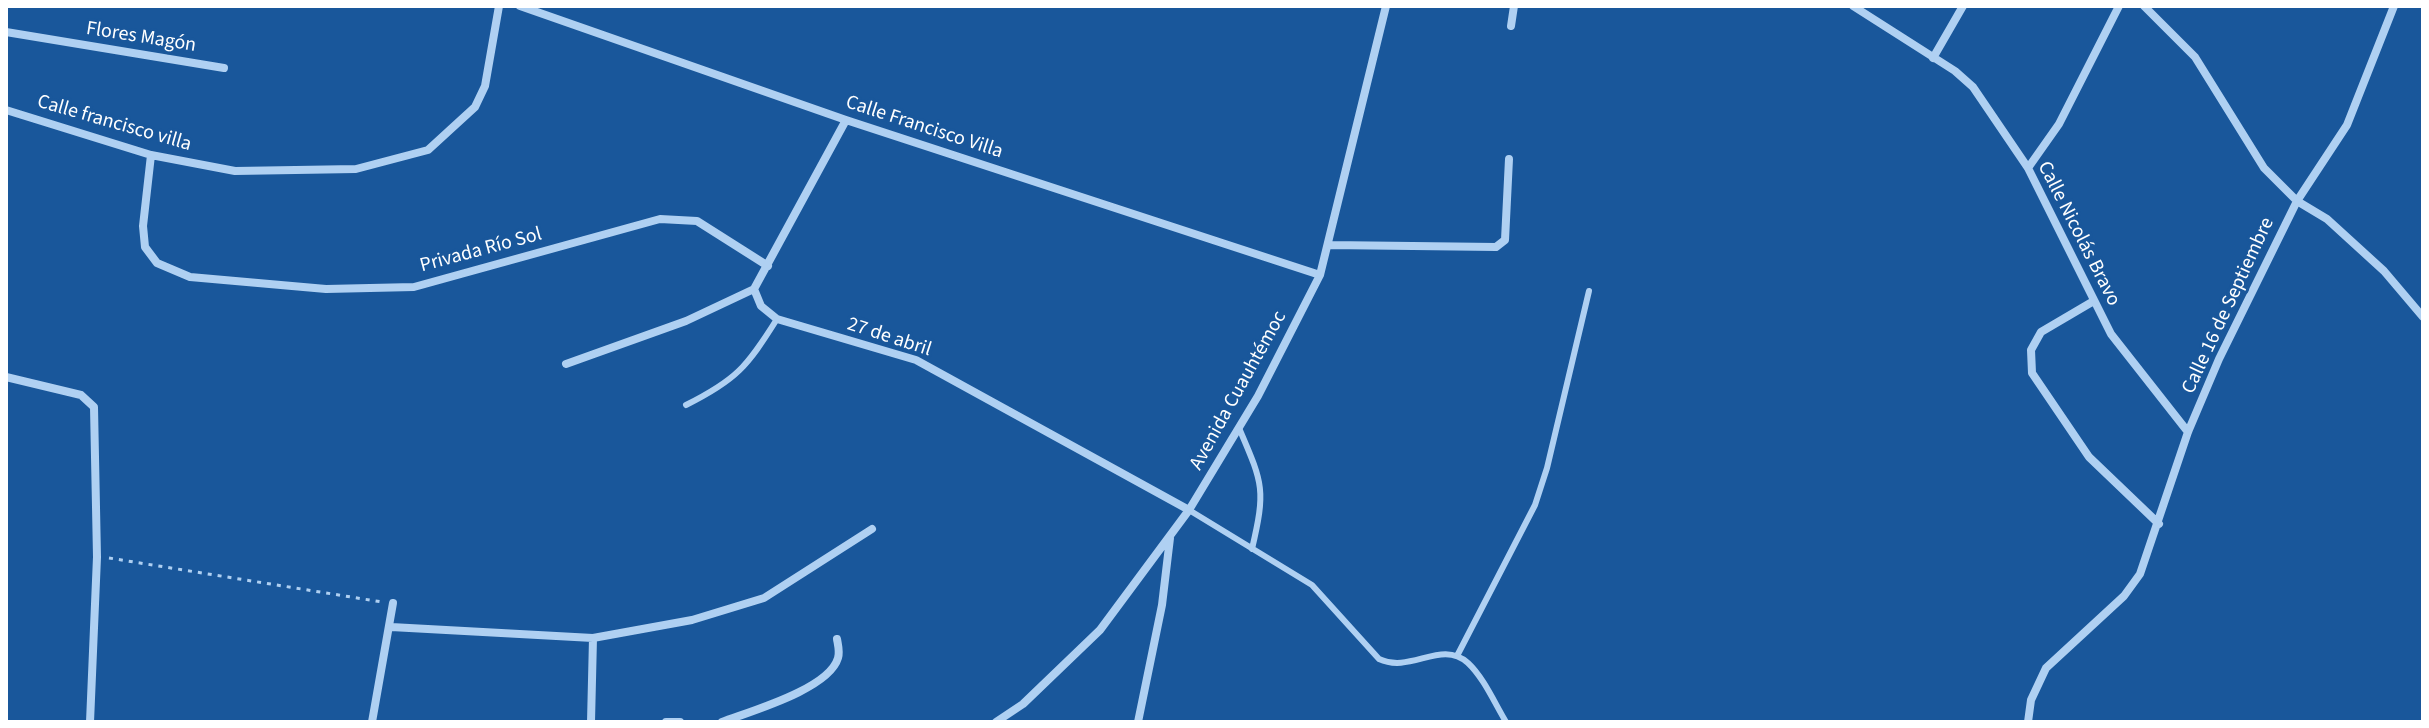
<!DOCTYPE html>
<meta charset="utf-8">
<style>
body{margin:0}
#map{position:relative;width:2429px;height:728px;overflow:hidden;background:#19579b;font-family:"Source Sans 3",sans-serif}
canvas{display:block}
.frame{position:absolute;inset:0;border:8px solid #fff;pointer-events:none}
</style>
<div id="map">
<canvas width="2429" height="728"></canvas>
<div class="frame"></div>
</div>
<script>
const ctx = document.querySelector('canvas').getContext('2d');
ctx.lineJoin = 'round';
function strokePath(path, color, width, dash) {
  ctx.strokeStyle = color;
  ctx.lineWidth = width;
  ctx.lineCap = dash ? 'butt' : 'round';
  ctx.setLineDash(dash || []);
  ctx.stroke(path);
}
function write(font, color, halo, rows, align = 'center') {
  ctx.font = font + ' "Source Sans 3",sans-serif';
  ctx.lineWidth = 6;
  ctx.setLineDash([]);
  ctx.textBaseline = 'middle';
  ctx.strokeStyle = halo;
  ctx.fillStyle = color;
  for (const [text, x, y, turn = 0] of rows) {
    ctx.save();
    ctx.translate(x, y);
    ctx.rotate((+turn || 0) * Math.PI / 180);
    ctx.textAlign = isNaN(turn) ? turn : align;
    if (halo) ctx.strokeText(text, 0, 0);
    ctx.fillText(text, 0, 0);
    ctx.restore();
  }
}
strokePath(new Path2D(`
 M 109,558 L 382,602`), '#afd0f2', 3, [4, 6]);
strokePath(new Path2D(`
 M 686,405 C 736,380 747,367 777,319
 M 1239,428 C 1263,484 1266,489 1252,549
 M 1189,510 L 1312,585 L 1379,659 C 1411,674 1441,639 1468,663 C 1484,678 1495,704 1506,722
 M 1457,656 L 1535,505 L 1547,468 L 1589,291`), '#afd0f2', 6);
strokePath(new Path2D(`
 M 520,6 L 846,120 L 1320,275
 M 1853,6 L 1955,71 L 1973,87 L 2028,168 L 2111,334 L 2188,432
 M 2144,6 L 2195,57 L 2264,168 L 2297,201 L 2327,219 L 2384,271 L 2423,317
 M 1511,26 L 1514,6
 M 6,32 L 224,68
 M 1933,58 L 1963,6
 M 6,110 L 151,155 L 235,171 L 356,169 L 428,150 L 475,107 L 485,86 L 499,6
 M 151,155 L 143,226 L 145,247 L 157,263 L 190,277 L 326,289 L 414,287 L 660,219 L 697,221 L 768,266
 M 2028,168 L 2059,124 L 2119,6
 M 1329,245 L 1496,247 L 1505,240 L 1509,159
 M 754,289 L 761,306 L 777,319 L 916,360 L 1189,510
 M 754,289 L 846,120
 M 2092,302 L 2041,332 L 2031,350 L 2032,373 L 2089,457 L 2159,524
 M 566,364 L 686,321 L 754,289
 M 6,377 L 81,395 L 94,407 L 97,557 L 90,722
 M 391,627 L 593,638 L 692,620 L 764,598 L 872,529
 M 372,722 L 393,603
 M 591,722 L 593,638
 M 666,722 L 680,722
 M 722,722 C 751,711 829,689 838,658 C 840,652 838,645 837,639
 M 996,722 L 1023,704 L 1100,630 L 1189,510 L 1258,396 L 1320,275 L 1386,6
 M 1138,722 L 1162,605 L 1170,538
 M 2028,722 L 2031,700 L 2046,668 L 2124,596 L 2140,574 L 2188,432 L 2219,359 L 2297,201 L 2347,125 L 2394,6`), '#afd0f2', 8);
write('20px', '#fff', '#19579b', [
 ["Flores Magón",141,38,9],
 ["Calle francisco villa",114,124,16],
 ["Calle Francisco Villa",924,128,18],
 ["Calle Nicolás Bravo",2078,234,63],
 ["Privada Río Sol",481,251,-15],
 ["Calle 16 de Septiembre",2229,306,-65],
 ["27 de abril",889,338,18],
 ["Avenida Cuauhtémoc",1239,391,-61]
]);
</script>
